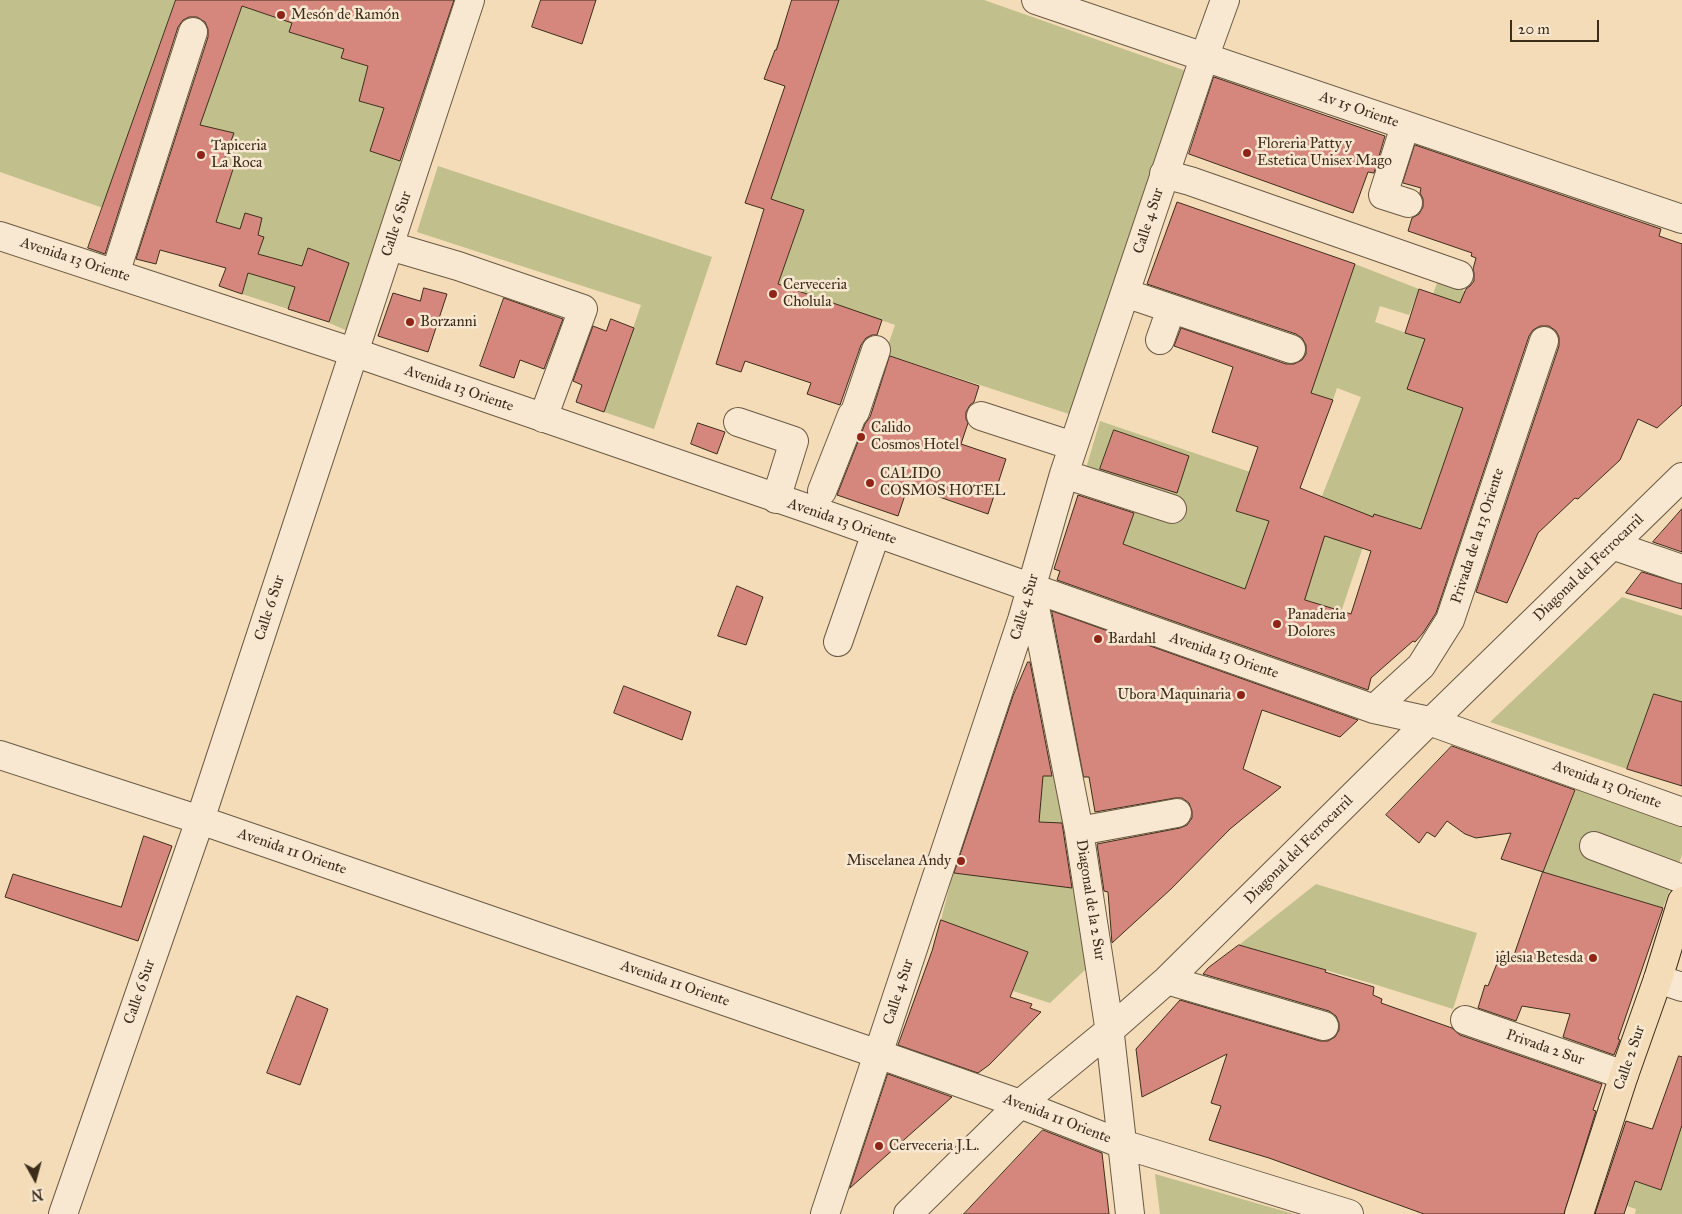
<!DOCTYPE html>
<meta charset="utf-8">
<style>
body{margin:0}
#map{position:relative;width:1682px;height:1214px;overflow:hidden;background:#f4dcb8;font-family:"IM FELL Great Primer",serif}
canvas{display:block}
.north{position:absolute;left:10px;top:1154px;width:50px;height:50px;-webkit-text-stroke:4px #f8e8d1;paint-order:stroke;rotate:173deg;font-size:14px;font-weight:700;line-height:20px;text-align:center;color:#3c2d1b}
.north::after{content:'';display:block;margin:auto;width:18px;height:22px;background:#3c2d1b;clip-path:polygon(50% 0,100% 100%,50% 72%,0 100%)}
.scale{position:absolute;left:1510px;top:20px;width:89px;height:22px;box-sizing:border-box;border:2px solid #3c2d1b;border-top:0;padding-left:6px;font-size:15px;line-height:18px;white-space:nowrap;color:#3c2d1b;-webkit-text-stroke:4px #f8e8d1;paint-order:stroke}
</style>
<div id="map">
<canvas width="1682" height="1214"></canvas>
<div class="north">N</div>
<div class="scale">20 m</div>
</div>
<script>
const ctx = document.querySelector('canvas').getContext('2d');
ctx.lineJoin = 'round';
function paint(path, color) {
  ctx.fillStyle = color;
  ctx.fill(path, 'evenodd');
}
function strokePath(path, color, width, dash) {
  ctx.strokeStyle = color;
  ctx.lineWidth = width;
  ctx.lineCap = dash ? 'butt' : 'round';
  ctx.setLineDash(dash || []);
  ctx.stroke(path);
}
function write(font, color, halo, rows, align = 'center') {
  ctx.font = font + ' "IM FELL Great Primer",serif';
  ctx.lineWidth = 5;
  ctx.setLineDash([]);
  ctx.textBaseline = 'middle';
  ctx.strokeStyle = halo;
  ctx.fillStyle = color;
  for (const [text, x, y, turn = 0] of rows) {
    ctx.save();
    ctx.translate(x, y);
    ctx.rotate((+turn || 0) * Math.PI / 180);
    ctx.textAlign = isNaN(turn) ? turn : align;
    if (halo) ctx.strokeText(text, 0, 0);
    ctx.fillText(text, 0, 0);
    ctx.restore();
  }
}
paint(new Path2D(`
 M 0,0 L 176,0 L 103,208 L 0,172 Z
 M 839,0 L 984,0 L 1189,72 L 1072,415 L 885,354 L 895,325 L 778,284 L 804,210 L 771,199 L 817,65 L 775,50 L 788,12 L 831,25 Z
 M 242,6 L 292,23 L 290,32 L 330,45 L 346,44 L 342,58 L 368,66 L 359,101 L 384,108 L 370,151 L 405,163 L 348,331 L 329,323 L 348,263 L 308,249 L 288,309 L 242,294 L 248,273 L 273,280 L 280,260 L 258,254 L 263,236 L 240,229 L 227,268 L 208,263 L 220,223 L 172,210 L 225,195 L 234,166 L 211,160 L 233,133 L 200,125 Z
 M 438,166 L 712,257 L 654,429 L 604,412 L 641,305 L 417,232 Z
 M 1355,264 L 1419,289 L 1409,315 L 1380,306 L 1375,322 L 1418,337 L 1437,283 L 1465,291 L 1459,308 L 1408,389 L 1463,408 L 1421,529 L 1374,514 L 1337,624 L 1298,598 L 1315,568 L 1335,502 L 1322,496 L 1361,397 L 1337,388 L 1333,400 L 1285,384 L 1264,449 L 1256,447 L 1290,352 L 1296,343 L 1325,352 Z
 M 1100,421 L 1250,472 L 1236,511 L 1269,521 L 1245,589 L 1123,544 L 1135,511 L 1079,492 ZM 1114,430 L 1189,456 L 1101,467 Z
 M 1622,597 L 1682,616 L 1682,702 L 1654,694 L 1627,769 L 1490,722 Z
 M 1043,776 L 1057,776 L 1067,824 L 1037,822 Z
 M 1576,789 L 1682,825 L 1682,855 L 1663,908 L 1543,872 Z
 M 953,873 L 1078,888 L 1087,968 L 1050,1003 L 1013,991 L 1028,952 L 941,920 Z
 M 1316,884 L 1477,933 L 1453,1009 L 1377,985 L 1239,945 Z
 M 1682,1125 L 1682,1214 L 1635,1214 L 1636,1209 L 1608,1200 L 1616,1175 L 1661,1190 Z
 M 1155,1174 L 1294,1214 L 1160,1214 Z`), '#c1bf8b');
const building = new Path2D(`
 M 176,0 L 454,0 L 400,161 L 370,151 L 384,108 L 359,101 L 368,66 L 341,58 L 344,49 L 289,32 L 292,23 L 242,6 L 200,125 L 234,133 L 223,163 L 234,166 L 216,222 L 240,229 L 245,213 L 262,218 L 258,235 L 264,237 L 258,254 L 302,266 L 308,248 L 349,263 L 329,322 L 288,309 L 295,287 L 248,273 L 242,294 L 219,286 L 226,268 L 160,250 L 156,264 L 136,259 L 208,37 L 208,29 L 205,22 L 197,17 L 189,17 L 183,20 L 178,27 L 105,254 L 88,248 Z
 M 541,0 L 596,0 L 582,44 L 532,27 Z
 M 792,0 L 839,0 L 771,199 L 804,210 L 778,284 L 882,320 L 877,335 L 872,335 L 866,338 L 861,345 L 840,405 L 807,394 L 811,383 L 745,361 L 741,372 L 716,364 L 764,209 L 745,203 L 785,86 L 764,79 L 775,50 L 776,50 Z
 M 1214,77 L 1385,136 L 1374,173 L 1368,172 L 1353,213 L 1189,154 Z
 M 1415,145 L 1661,229 L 1659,236 L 1682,244 L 1682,405 L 1657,428 L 1638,419 L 1620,460 L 1578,499 L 1575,498 L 1538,533 L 1507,603 L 1476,592 L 1559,346 L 1559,337 L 1556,331 L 1549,326 L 1540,326 L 1533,330 L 1529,336 L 1436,613 L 1423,633 L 1415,642 L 1413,641 L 1371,678 L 1368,690 L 1057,580 L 1060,571 L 1054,569 L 1078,495 L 1134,513 L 1123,544 L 1245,589 L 1269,521 L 1236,511 L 1258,447 L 1212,432 L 1233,367 L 1174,346 L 1181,328 L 1286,364 L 1294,364 L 1302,360 L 1306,354 L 1306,345 L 1302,338 L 1296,334 L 1147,284 L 1177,202 L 1355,264 L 1311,393 L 1333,400 L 1300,488 L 1373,517 L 1374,514 L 1421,529 L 1463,408 L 1407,389 L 1425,339 L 1405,333 L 1419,289 L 1460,303 L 1466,289 L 1470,286 L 1474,281 L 1474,273 L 1473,269 L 1476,258 L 1471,256 L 1472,253 L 1408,231 L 1412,218 L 1419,214 L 1423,207 L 1423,199 L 1420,193 L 1421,188 L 1403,183 ZM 1325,536 L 1371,551 L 1351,614 L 1305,600 Z
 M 424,288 L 447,294 L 428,352 L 378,336 L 393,293 L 420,301 Z
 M 504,298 L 563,319 L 544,369 L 520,360 L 514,378 L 480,366 Z
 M 611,319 L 634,328 L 604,412 L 576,402 L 582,385 L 573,381 L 593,326 L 606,331 Z
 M 890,356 L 979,386 L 974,402 L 970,405 L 966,412 L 966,419 L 968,423 L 961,444 L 1006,459 L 988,514 L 908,486 L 898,516 L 837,495 L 865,424 L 870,417 Z
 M 698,423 L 725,432 L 717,454 L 691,444 Z
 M 1114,430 L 1189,456 L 1177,493 L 1100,469 Z
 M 1682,509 L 1682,552 L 1653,542 Z
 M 1642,572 L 1682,584 L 1682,609 L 1626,593 Z
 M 737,586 L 763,597 L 746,645 L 718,636 Z
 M 1052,611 L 1358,720 L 1340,737 L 1262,710 L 1243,769 L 1281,787 L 1230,829 L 1171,889 L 1112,943 L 1108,892 L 1104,891 L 1097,844 L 1180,828 L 1187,825 L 1192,818 L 1192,811 L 1189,803 L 1182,798 L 1175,798 L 1095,812 L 1089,777 L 1084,777 Z
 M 1028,662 L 1030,662 L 1052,776 L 1043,776 L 1039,822 L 1062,823 L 1072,888 L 954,873 L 1013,696 Z
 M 624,686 L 691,712 L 682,740 L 614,713 Z
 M 1654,694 L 1682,702 L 1682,786 L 1627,769 Z
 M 1452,746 L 1575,790 L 1543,872 L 1501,859 L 1511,833 L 1476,838 L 1465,834 L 1447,821 L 1435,837 L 1427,832 L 1419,843 L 1386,815 Z
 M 144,836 L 172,846 L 138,941 L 5,897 L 13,874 L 121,907 Z
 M 1543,872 L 1663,908 L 1618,1039 L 1620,1040 L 1614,1055 L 1563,1037 L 1570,1014 L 1522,1006 L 1516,1021 L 1478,1008 L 1485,985 L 1488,986 L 1502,951 L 1514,954 Z
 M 941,920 L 1028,952 L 1010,997 L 1032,1004 L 1030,1008 L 1041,1012 L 989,1065 L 978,1073 L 898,1045 L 932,951 Z
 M 1239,945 L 1326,970 L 1325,972 L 1374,987 L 1373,995 L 1382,999 L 1381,1003 L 1452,1028 L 1460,1035 L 1602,1084 L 1593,1110 L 1596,1111 L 1564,1214 L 1424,1214 L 1269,1158 L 1209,1140 L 1221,1106 L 1211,1103 L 1227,1054 L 1142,1097 L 1136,1049 L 1180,1000 L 1320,1041 L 1328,1041 L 1335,1037 L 1339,1030 L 1339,1023 L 1336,1016 L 1329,1011 L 1203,974 L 1208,968 Z
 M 297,996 L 328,1009 L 300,1085 L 267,1073 Z
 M 1679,1056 L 1682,1057 L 1682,1125 L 1661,1190 L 1635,1181 L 1624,1214 L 1595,1214 L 1626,1121 L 1652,1129 Z
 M 888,1074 L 952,1097 L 850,1188 Z
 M 1043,1130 L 1102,1153 L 1109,1214 L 964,1214 Z`);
paint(building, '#d6877d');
strokePath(building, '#3c2d1b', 1);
const minor = new Path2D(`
 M 1036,0 L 1682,219
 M 1405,126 L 1383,195 L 1408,203
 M 1164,174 L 1190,181 L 1459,275
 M 0,236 L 353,352 L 815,511 L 1374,709 L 1429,721 L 1682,812
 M 390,246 L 458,266 L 583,309 L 543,418
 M 115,274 L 193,32
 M 1125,293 L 1291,349
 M 1160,340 L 1171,309
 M 981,416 L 1073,446
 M 738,422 L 794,441 L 776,499
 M 1064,474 L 1172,509
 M 822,491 L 852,415 L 855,412 L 876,350
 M 1612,545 L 1682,569
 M 1032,592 L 1079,831 L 1109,1026 L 1130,1214
 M 838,642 L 876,533
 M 1374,709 L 1421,666 L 1450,620 L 1544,341
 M 0,755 L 200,820 L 878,1054 L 1020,1104 L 1122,1144 L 1349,1214
 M 1079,831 L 1177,813
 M 1594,846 L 1682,879
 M 1658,979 L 1682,987
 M 1167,980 L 1324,1026
 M 1465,1020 L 1624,1075
 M 63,1214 L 200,820 L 470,0
 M 825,1214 L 1022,620 L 1064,474 L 1204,58 L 1225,0
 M 908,1214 L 1020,1104 L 1110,1030 L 1167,980 L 1429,721 L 1436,717 L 1682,477`);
const major = new Path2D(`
 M 1579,1214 L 1624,1075 L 1658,979 L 1682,901`);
strokePath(minor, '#6a5942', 30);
strokePath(major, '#3c2d1b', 30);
strokePath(minor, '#f8e8d1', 28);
strokePath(major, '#f4dcb8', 28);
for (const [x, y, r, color] of [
 [281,15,5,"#8f2418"],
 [1247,153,5,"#8f2418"],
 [201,155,5,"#8f2418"],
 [773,294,5,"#8f2418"],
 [410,322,5,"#8f2418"],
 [861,437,5,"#8f2418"],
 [870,483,5,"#8f2418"],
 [1277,624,5,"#8f2418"],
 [1098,639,5,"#8f2418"],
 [1241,695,5,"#8f2418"],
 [961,861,5,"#8f2418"],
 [1593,958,5,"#8f2418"],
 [879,1146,5,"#8f2418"]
]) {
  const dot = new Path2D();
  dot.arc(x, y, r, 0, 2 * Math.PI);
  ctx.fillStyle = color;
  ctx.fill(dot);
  strokePath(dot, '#f8e8d1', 2);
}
write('15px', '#3c2d1b', '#f8e8d1', [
 ["Mesón de Ramón",291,15],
 ["Floreria Patty y",1257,144],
 ["Estetica Unisex Mago",1257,161],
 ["Tapiceria",211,146],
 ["La Roca",211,163],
 ["Cerveceria",783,285],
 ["Cholula",783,302],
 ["Borzanni",420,322],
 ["Calido",871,428],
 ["Cosmos Hotel",871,445],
 ["CALIDO",880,474],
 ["COSMOS HOTEL",880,491],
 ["Panaderia",1287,615],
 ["Dolores",1287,632],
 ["Bardahl",1108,639],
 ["Ubora Maquinaria",1231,695,"right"],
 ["Miscelanea Andy",951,861,"right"],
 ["iglesia Betesda",1583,958,"right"],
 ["Cerveceria J.L.",889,1146]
], 'left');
write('15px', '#3c2d1b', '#f8e8d1', [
 ["Av 15 Oriente",1359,110,19],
 ["Calle 4 Sur",1149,221,-72],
 ["Calle 6 Sur",397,224,-72],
 ["Avenida 13 Oriente",75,260,18],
 ["Avenida 13 Oriente",459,389,19],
 ["Avenida 13 Oriente",842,522,19],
 ["Privada de la 13 Oriente",1478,536,-72],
 ["Diagonal del Ferrocarril",1589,568,-44],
 ["Calle 4 Sur",1025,607,-74],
 ["Calle 6 Sur",270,608,-72],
 ["Avenida 13 Oriente",1224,656,19],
 ["Avenida 13 Oriente",1607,785,20],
 ["Diagonal del Ferrocarril",1299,850,-45],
 ["Avenida 11 Oriente",292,852,19],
 ["Diagonal de la 2 Sur",1090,900,81],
 ["Avenida 11 Oriente",675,984,19],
 ["Calle 6 Sur",140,992,-71],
 ["Calle 4 Sur",899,992,-72],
 ["Privada 2 Sur",1545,1048,19],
 ["Calle 2 Sur",1630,1058,-71],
 ["Avenida 11 Oriente",1057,1119,21]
]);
</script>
